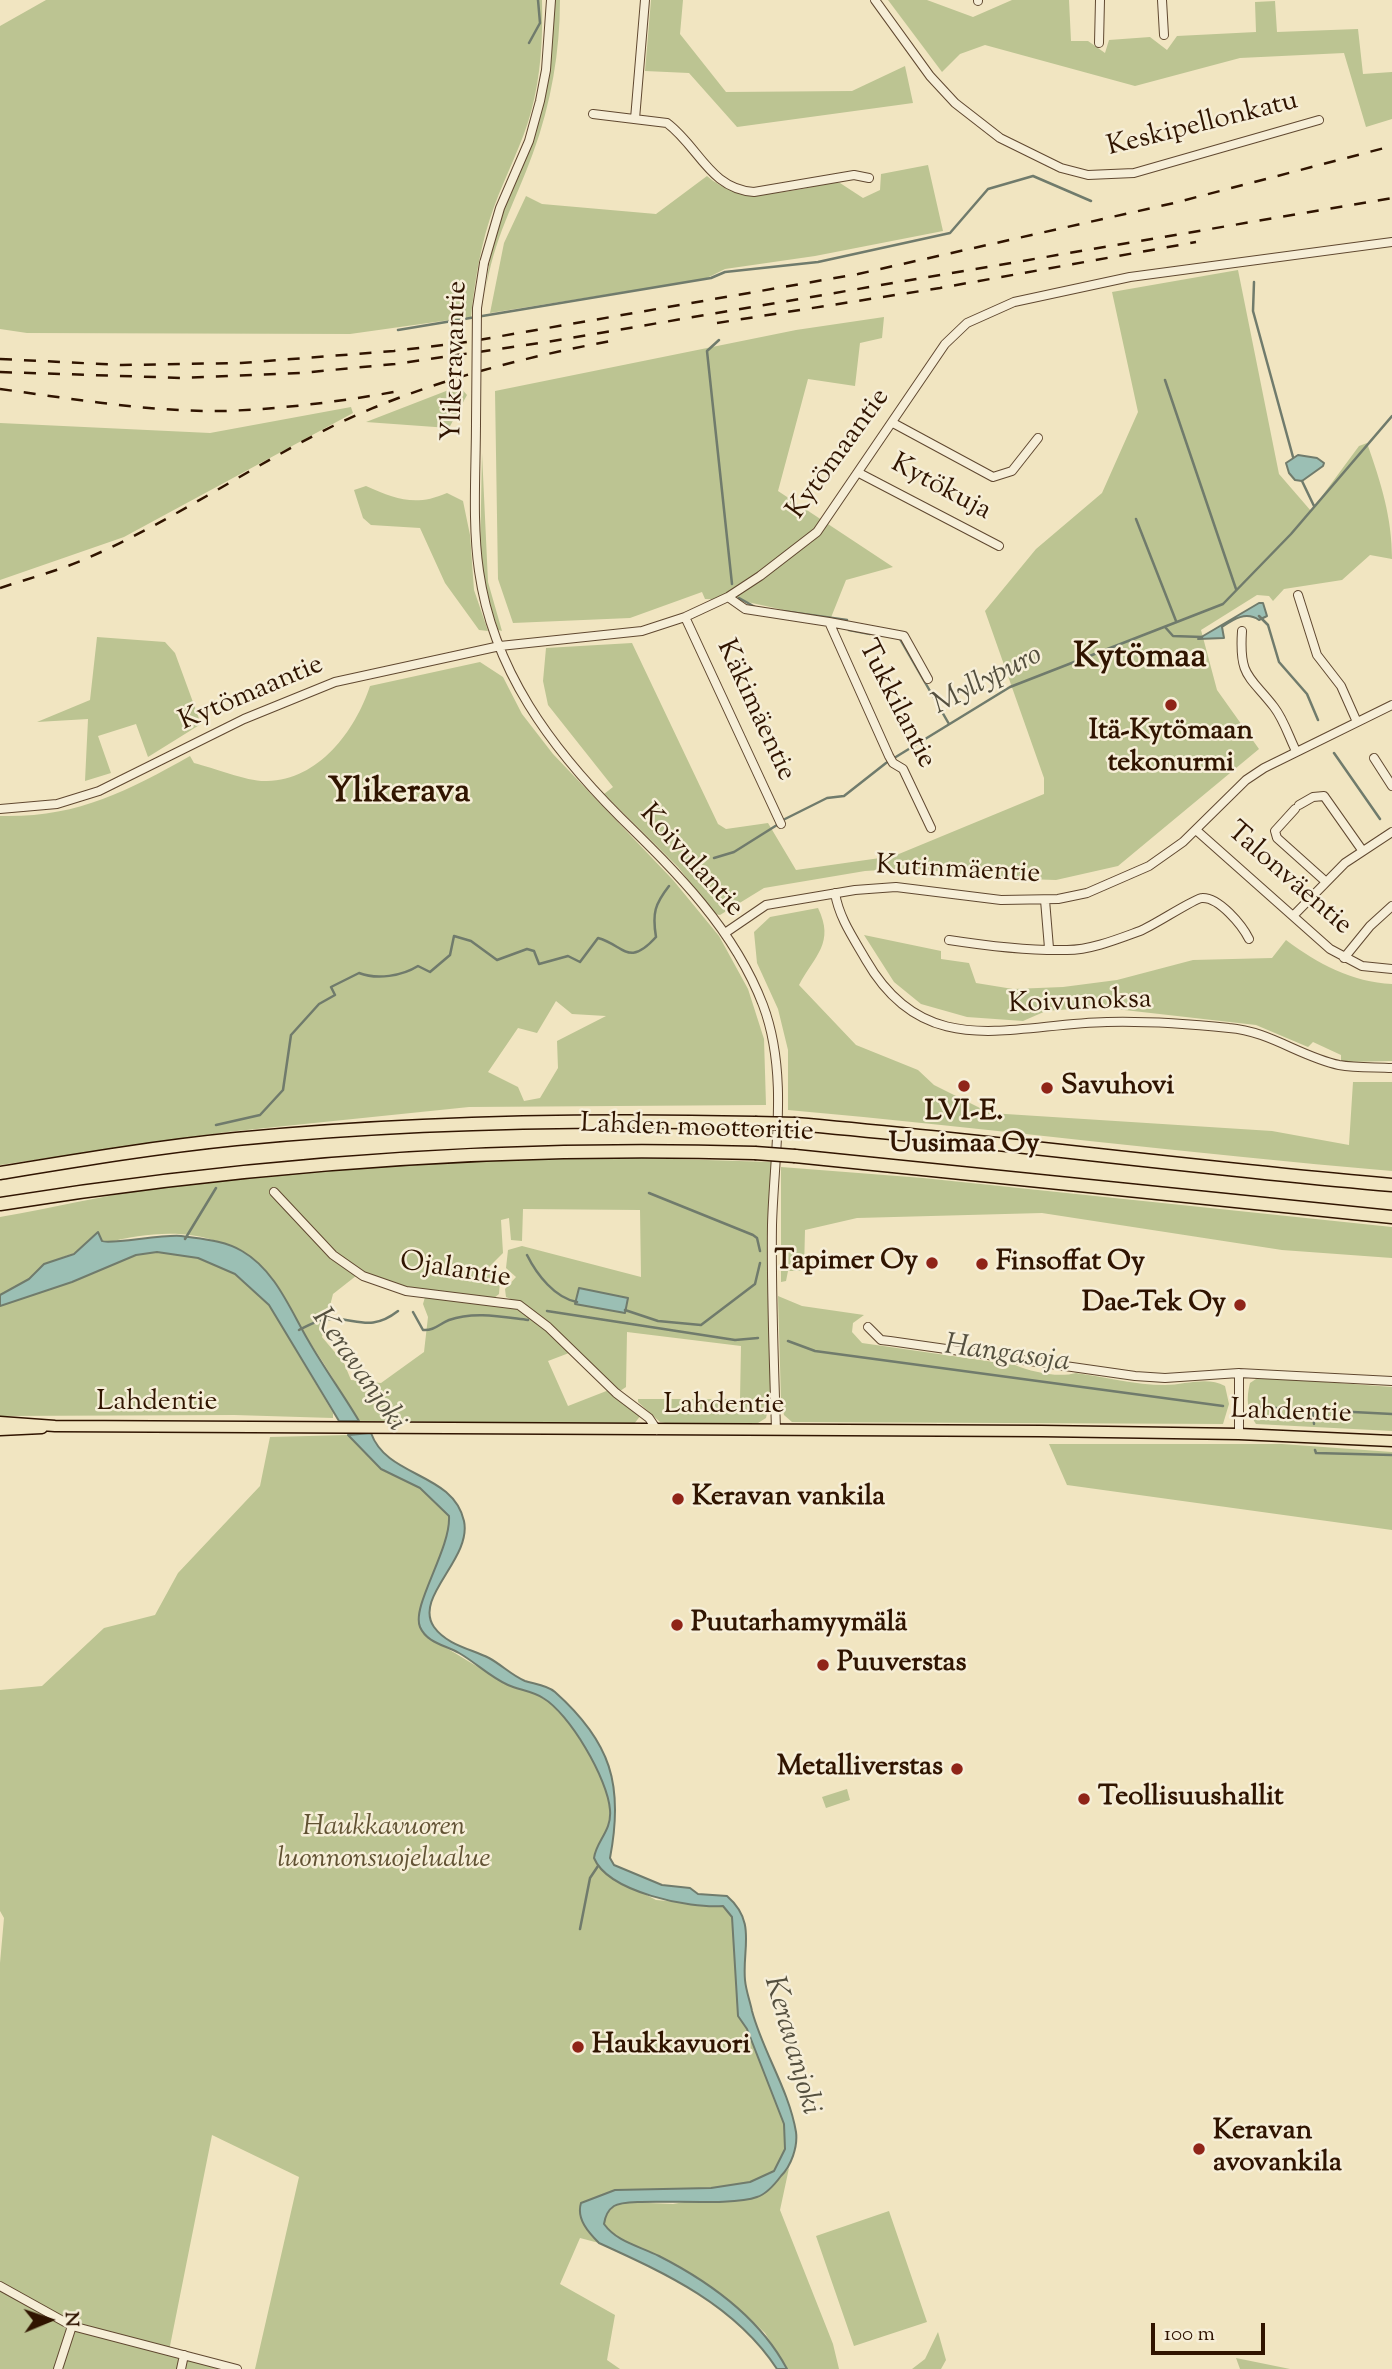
<!DOCTYPE html>
<meta charset="utf-8">
<style>
body{margin:0}
#map{position:relative;width:1392px;height:2369px;overflow:hidden;background:#f1e5c1;font-family:"Sorts Mill Goudy",serif}
canvas{display:block}
.north{position:absolute;left:14px;top:2285px;width:70px;height:70px;-webkit-text-stroke:5px #f6eed7;paint-order:stroke;rotate:88deg;font-size:19px;font-weight:700;line-height:28px;text-align:center;color:#301400}
.north::after{content:'';display:block;margin:auto;width:24px;height:32px;background:#301400;clip-path:polygon(50% 0,100% 100%,50% 72%,0 100%)}
.scale{position:absolute;left:1151px;top:2323px;width:114px;height:32px;box-sizing:border-box;border:4px solid #301400;border-top:0;padding-left:9px;font-size:21px;line-height:24px;white-space:nowrap;color:#301400;-webkit-text-stroke:5px #f6eed7;paint-order:stroke}
</style>
<div id="map">
<canvas width="1392" height="2369"></canvas>
<div class="north">N</div>
<div class="scale">100 m</div>
</div>
<script>
const ctx = document.querySelector('canvas').getContext('2d');
ctx.lineJoin = 'round';
function paint(path, color) {
  ctx.fillStyle = color;
  ctx.fill(path, 'evenodd');
}
function strokePath(path, color, width, dash) {
  ctx.strokeStyle = color;
  ctx.lineWidth = width;
  ctx.lineCap = dash ? 'butt' : 'round';
  ctx.setLineDash(dash || []);
  ctx.stroke(path);
}
function write(font, color, halo, rows, align = 'center') {
  ctx.font = font + ' "Sorts Mill Goudy",serif';
  ctx.lineWidth = 5;
  ctx.setLineDash([]);
  ctx.textBaseline = 'middle';
  ctx.strokeStyle = halo;
  ctx.fillStyle = color;
  for (const [text, x, y, turn = 0] of rows) {
    ctx.save();
    ctx.translate(x, y);
    ctx.rotate((+turn || 0) * Math.PI / 180);
    ctx.textAlign = isNaN(turn) ? turn : align;
    if (halo) ctx.strokeText(text, 0, 0);
    ctx.fillText(text, 0, 0);
    ctx.restore();
  }
}
paint(new Path2D(`
 M 46,0 L 542,0 C 543,37 541,76 531,112 C 522,145 506,174 494,207 C 481,242 475,279 471,317 L 350,334 L 27,333 L 0,329 L 0,26 Z
 M 555,0 L 560,0 C 560,51 551,104 533,153 C 514,205 494,237 485,294 L 492,244 L 549,72 Z
 M 651,0 L 683,0 L 680,34 L 726,92 L 852,91 L 905,66 L 913,103 L 737,127 L 689,73 L 645,71 Z
 M 888,0 L 927,0 L 973,17 L 1012,0 L 1069,0 L 1071,41 L 1088,41 L 1105,53 L 1109,40 L 1150,37 L 1167,50 L 1177,36 L 1256,32 L 1255,2 L 1275,1 L 1277,32 L 1358,29 L 1363,74 L 1392,72 L 1392,119 L 1366,127 L 1344,53 L 1240,58 L 1135,86 L 985,45 L 960,54 L 942,72 Z
 M 928,165 L 943,231 L 815,256 L 725,269 L 705,279 L 490,313 L 504,243 L 526,196 L 542,204 L 656,214 L 707,176 C 742,207 791,190 832,183 L 840,183 L 863,198 L 880,190 L 881,174 Z
 M 1238,270 L 1279,474 L 1311,511 L 1359,446 L 1367,443 C 1381,483 1392,517 1392,559 L 1370,555 L 1342,580 L 1284,589 L 1273,601 L 1269,596 L 1257,595 L 1201,630 L 1217,690 L 1259,749 L 1118,866 L 1056,880 L 994,878 L 913,868 L 865,871 L 764,888 L 720,915 L 715,914 L 678,867 L 604,794 L 613,787 L 548,705 L 543,681 L 546,648 L 632,643 L 718,824 L 726,829 L 768,823 L 796,870 L 894,856 L 1044,794 L 1044,778 L 985,611 L 1036,549 L 1102,493 L 1138,412 L 1112,292 Z
 M 884,317 L 882,338 L 860,343 L 855,386 L 808,379 L 778,491 L 893,567 L 846,580 L 830,620 L 738,600 L 705,599 L 702,592 L 630,618 L 513,623 L 498,579 L 495,391 L 796,330 Z
 M 459,386 L 467,395 L 449,428 L 366,422 Z
 M 351,407 L 353,413 L 124,537 L 0,580 L 0,423 L 210,433 Z
 M 482,453 L 488,582 L 502,631 L 498,630 L 484,587 L 480,556 Z
 M 366,486 C 396,499 415,507 447,493 L 463,501 L 470,535 L 474,590 L 488,631 L 479,630 L 445,583 L 420,528 L 371,525 L 363,518 L 354,490 Z
 M 97,637 L 165,642 L 175,653 L 201,724 L 148,757 L 136,724 L 98,736 L 111,773 L 85,781 L 88,719 L 37,722 L 90,700 Z
 M 480,662 L 503,677 L 522,714 L 553,754 L 673,880 L 719,936 L 748,989 L 764,1039 L 766,1105 L 469,1107 L 227,1132 L 0,1165 L 0,816 C 76,818 126,792 190,756 L 194,763 C 214,768 248,782 267,781 C 319,780 355,731 370,686 ZM 556,1001 L 572,1014 L 606,1016 L 557,1041 L 558,1068 L 540,1098 L 524,1101 L 518,1087 L 488,1072 L 518,1028 L 537,1033 Z
 M 818,908 C 835,943 815,955 799,985 L 856,1045 L 918,1070 L 934,1085 L 990,1113 L 1272,1131 L 1349,1145 L 1353,1082 L 1392,1082 L 1392,1171 C 1190,1154 989,1128 788,1110 L 788,1050 L 778,1009 L 757,963 L 754,932 L 770,917 Z
 M 864,935 L 941,951 L 941,959 L 969,963 L 976,983 L 1013,989 L 1063,987 L 1117,980 L 1193,960 L 1272,958 L 1286,940 C 1318,964 1352,982 1392,984 L 1392,1061 L 1341,1062 L 1341,1055 L 1313,1042 L 1308,1047 L 1256,1025 L 1098,1007 L 1046,1011 L 1023,1021 L 967,1017 L 921,1004 L 894,982 Z
 M 641,1158 L 771,1162 L 770,1401 L 766,1418 L 758,1423 L 670,1424 L 660,1422 L 638,1402 L 638,1399 L 740,1399 L 741,1346 L 627,1332 L 626,1387 L 620,1391 L 529,1307 L 506,1297 L 505,1289 L 516,1277 L 506,1268 L 508,1250 L 522,1246 L 641,1277 L 640,1210 L 523,1209 L 522,1241 L 511,1240 L 509,1218 L 501,1220 L 503,1253 L 487,1269 L 488,1273 L 500,1281 L 499,1294 L 494,1298 L 410,1288 L 361,1272 L 333,1294 L 322,1337 L 344,1363 L 351,1380 L 381,1383 L 424,1352 L 428,1317 L 423,1304 L 425,1297 L 518,1307 L 552,1333 L 569,1353 L 548,1361 L 568,1406 L 609,1390 L 641,1415 L 634,1424 L 359,1421 C 333,1378 264,1259 219,1242 C 165,1222 99,1242 48,1263 C 38,1267 35,1273 28,1280 C 21,1287 9,1291 0,1295 L 0,1217 C 52,1208 105,1195 157,1188 C 317,1165 479,1159 641,1158 Z
 M 781,1167 L 923,1178 L 1392,1227 L 1392,1258 L 1282,1250 L 1042,1213 L 857,1218 L 805,1230 L 804,1271 L 788,1271 L 786,1281 L 781,1282 Z
 M 151,1248 L 231,1262 L 269,1305 L 333,1413 L 333,1418 L 234,1415 L 0,1416 L 0,1306 L 76,1280 Z
 M 778,1296 L 802,1306 L 864,1315 L 853,1323 L 852,1332 L 862,1343 L 1015,1365 C 1032,1372 1058,1378 1076,1373 C 1105,1377 1135,1385 1165,1385 C 1185,1385 1207,1376 1225,1386 L 1229,1404 L 1223,1424 L 792,1422 L 784,1415 L 781,1400 Z
 M 1259,1377 L 1392,1387 L 1392,1431 L 1256,1424 C 1247,1411 1246,1399 1250,1383 Z
 M 348,1435 L 381,1469 L 420,1488 L 449,1516 C 451,1542 437,1558 430,1581 C 426,1598 427,1620 426,1637 C 454,1651 478,1668 505,1683 C 517,1690 533,1691 545,1699 C 571,1718 606,1776 610,1809 C 611,1821 607,1835 600,1844 L 605,1873 L 656,1900 L 723,1906 L 732,1917 L 738,2016 L 747,2029 L 784,2124 L 785,2149 L 774,2171 L 750,2182 L 711,2188 L 615,2190 L 581,2204 L 588,2232 L 599,2243 L 580,2238 L 560,2284 L 615,2315 L 607,2360 L 620,2369 L 255,2369 L 299,2177 L 212,2135 L 169,2351 L 237,2369 L 58,2369 L 72,2326 L 0,2286 L 0,1963 L 4,1918 L 0,1911 L 0,1690 L 42,1686 L 104,1628 L 155,1615 L 178,1573 L 260,1486 L 270,1437 Z
 M 1049,1444 L 1282,1444 L 1392,1452 L 1392,1530 L 1067,1485 Z
 M 847,1789 L 850,1800 L 826,1808 L 822,1797 Z
 M 789,2168 L 780,2210 L 833,2344 L 839,2369 L 787,2369 L 765,2333 L 745,2314 L 685,2270 L 612,2235 L 604,2224 L 605,2217 L 614,2206 L 626,2202 L 673,2204 L 772,2187 Z
 M 889,2211 L 927,2322 L 854,2346 L 816,2236 Z
 M 0,2290 L 70,2327 L 56,2369 L 0,2369 Z
 M 938,2332 L 946,2360 L 941,2369 L 912,2369 L 925,2359 Z
 M 1236,2358 L 1290,2369 L 1240,2369 Z`), '#bcc492');
const water = new Path2D(`
 M 1298,455 L 1317,458 L 1324,463 L 1323,466 L 1302,481 L 1295,480 L 1289,473 L 1286,463 Z
 M 1259,603 L 1263,603 L 1267,616 L 1259,620 C 1246,611 1234,619 1222,627 L 1224,638 L 1198,639 Z
 M 98,1232 L 102,1241 C 109,1245 163,1234 181,1236 C 201,1239 224,1240 242,1251 C 275,1270 290,1309 308,1340 C 324,1368 343,1394 359,1421 L 339,1421 L 269,1305 L 235,1274 L 198,1258 L 157,1252 L 136,1255 L 72,1282 L 0,1306 L 0,1295 L 29,1279 L 44,1264 L 74,1254 Z
 M 579,1288 L 628,1298 L 625,1313 L 575,1304 Z
 M 371,1433 C 387,1478 453,1472 464,1521 C 472,1559 413,1597 434,1627 C 447,1645 471,1649 489,1658 C 502,1665 511,1675 525,1681 C 534,1684 547,1685 555,1692 C 611,1742 624,1785 610,1858 L 614,1865 L 662,1885 L 690,1888 L 698,1894 L 727,1896 C 757,1922 742,1948 745,1980 C 746,1991 750,2001 752,2011 C 763,2052 789,2090 796,2132 C 798,2147 791,2166 781,2176 C 775,2184 767,2194 757,2197 C 728,2208 629,2196 614,2206 C 608,2210 605,2217 604,2224 C 617,2242 639,2246 659,2256 C 710,2282 760,2318 787,2369 L 777,2369 C 735,2305 667,2274 599,2243 C 589,2233 576,2219 581,2203 L 615,2190 L 711,2188 L 750,2182 L 774,2171 L 785,2149 L 784,2124 L 747,2029 L 738,2016 L 732,1917 L 723,1906 C 690,1909 608,1892 594,1858 C 596,1841 612,1831 610,1810 C 608,1779 569,1713 543,1698 C 532,1691 519,1690 508,1685 C 490,1677 475,1662 459,1653 C 445,1645 427,1643 420,1627 C 411,1606 451,1549 449,1516 L 420,1488 L 381,1469 L 348,1435 Z`);
paint(water, '#9bbfb4');
strokePath(water, '#707b6c', 2);
strokePath(new Path2D(`
 M 529,43 L 540,23 L 538,0
 M 1254,282 L 1253,311 L 1293,457
 M 398,330 L 711,278 L 725,272 L 818,262 L 950,233 L 988,189 L 1033,176 L 1091,201
 M 719,340 L 707,351 L 732,584
 M 1165,380 L 1236,589
 M 1302,481 L 1314,506
 M 1136,519 L 1176,621
 M 739,598 L 755,607
 M 782,611 L 847,620
 M 1259,616 L 1268,625 L 1279,662 L 1307,694 L 1318,720
 M 1165,627 L 1173,636 L 1202,637
 M 849,630 L 870,634
 M 900,639 L 949,724
 M 1334,753 L 1380,819
 M 785,819 L 827,798 L 844,796 L 886,763 L 1010,687 L 1223,604 L 1291,534 L 1392,416
 M 714,858 L 734,852 L 777,825
 M 216,1125 L 260,1115 L 283,1090 L 291,1035 L 319,1004 L 335,995 L 331,987 L 359,973 C 377,980 402,976 418,966 L 430,972 L 450,955 L 454,936 L 471,941 L 497,960 L 527,949 L 534,951 L 539,964 L 568,956 L 580,962 L 598,938 C 624,945 628,968 656,937 C 652,913 655,904 669,886
 M 649,1193 L 753,1235 L 757,1238 L 760,1251
 M 185,1239 L 216,1188
 M 527,1255 C 537,1275 555,1298 577,1302
 M 625,1310 L 658,1321 L 701,1325 L 755,1284 L 760,1263
 M 547,1311 L 735,1340 L 758,1338
 M 413,1312 L 423,1330 C 434,1331 439,1324 449,1320 C 474,1311 503,1317 528,1320
 M 299,1330 C 305,1327 312,1323 319,1321 C 351,1312 366,1336 398,1311
 M 788,1341 L 815,1351 L 1223,1406
 M 1256,1407 L 1392,1414
 M 1313,1410 L 1314,1424
 M 1315,1450 L 1316,1453 L 1392,1455
 M 580,1929 L 590,1878 L 598,1866`), '#707b6c', 2.5);
const minor = new Path2D(`
 M 875,0 L 930,76 L 955,103 L 1000,138 L 1061,168 L 1088,175 L 1134,173 L 1319,120
 M 1162,0 L 1164,35
 M 978,1 L 978,0
 M 1099,43 L 1100,0
 M 593,114 L 667,123 C 699,147 710,189 754,192 L 854,175 L 869,178
 M 635,119 L 645,0
 M 484,263 L 500,208 L 529,141 L 540,101 L 546,70 L 551,0
 M 476,422 C 476,470 472,523 479,571 C 493,670 551,748 620,817 C 677,873 734,929 763,1005 C 789,1074 774,1153 772,1225 C 771,1293 774,1362 776,1430
 M 893,423 L 993,477 L 1012,471 L 1038,438
 M 859,473 L 999,546
 M 1298,595 L 1317,655 L 1341,686 L 1357,722
 M 728,597 L 745,609 L 829,622 L 889,756 L 893,763 L 903,769 L 931,828
 M 685,617 L 781,824
 M 829,622 L 904,636 L 928,679
 M 1242,631 C 1239,677 1249,675 1274,707 C 1284,720 1289,737 1296,751
 M 1374,758 L 1392,786
 M 1299,805 L 1313,797 L 1324,796 L 1362,850
 M 0,809 L 57,804 L 99,791 L 244,719 L 335,682 L 500,646 L 642,631 L 685,617 L 728,597 L 760,576 L 817,532 L 945,344 L 967,323 L 1014,302 L 1130,277 L 1392,242
 M 1295,809 L 1275,831 L 1277,838 L 1325,881
 M 1196,830 L 1330,949 L 1362,966 L 1392,969
 M 835,893 C 839,918 854,939 866,960 C 925,1063 1011,1024 1107,1022 C 1147,1021 1190,1024 1229,1028 C 1269,1031 1301,1057 1339,1065 C 1356,1068 1375,1067 1392,1068
 M 1045,900 L 1049,948
 M 1293,916 L 1345,863 L 1392,832
 M 725,933 L 766,905 L 855,890 L 896,887 L 1001,900 L 1058,899 L 1087,893 L 1149,866 L 1183,842 L 1246,780 L 1264,768 L 1392,705
 M 949,940 C 988,946 1028,951 1067,950 C 1091,950 1118,939 1140,931 C 1153,926 1195,898 1202,898 C 1219,897 1242,925 1249,939
 M 1344,958 L 1370,926 L 1392,906
 M 274,1192 L 333,1255 L 363,1276 L 406,1291 L 519,1305 L 548,1327 L 616,1393 L 649,1418 L 657,1430
 M 868,1327 L 881,1340 L 890,1341 L 1135,1376 L 1165,1378 L 1239,1373 L 1239,1434
 M 1239,1373 L 1392,1381
 M 0,2286 L 72,2326 L 237,2369
 M 58,2369 L 72,2326
 M 181,2369 L 184,2355`);
const major = new Path2D(`
 M 0,1422 L 55,1426 L 1041,1431 L 1239,1434 L 1392,1441
 M 0,1430 L 42,1428`);
const highway = new Path2D(`
 M 795,1124 C 994,1141 1193,1168 1392,1185
 M 795,1156 L 1392,1217
 M 0,1173 C 79,1160 157,1147 236,1139 C 409,1122 582,1119 755,1123
 M 0,1204 C 251,1164 501,1145 755,1153`);
strokePath(minor, '#604830', 10);
strokePath(major, '#301400', 13);
strokePath(highway, '#301400', 15);
strokePath(minor, '#f6eed7', 8);
strokePath(major, '#f1e5c1', 10);
strokePath(highway, '#f1e5c1', 12);
strokePath(new Path2D(`
 M 717,323 L 940,288 L 1196,242
 M 0,359 L 122,365 L 241,363 L 394,351 L 467,342 L 858,274 L 1174,203 L 1392,146
 M 0,372 L 183,378 L 300,373 L 395,364 L 547,342 L 1392,198
 M 0,389 C 74,399 149,412 224,411 C 281,409 337,402 394,392
 M 0,588 C 30,578 61,570 90,557 C 174,520 250,467 333,426 C 422,383 519,358 616,340`), '#301400', 2.5, [12, 12]);
const minorBridge = new Path2D(`
 M 476,422 L 477,308 L 484,263`);
const highwayBridge = new Path2D(`
 M 755,1123 L 795,1124
 M 755,1153 L 795,1156`);
strokePath(minorBridge, '#604830', 10, []);
strokePath(highwayBridge, '#301400', 15, []);
strokePath(minorBridge, '#f6eed7', 8);
strokePath(highwayBridge, '#f1e5c1', 12);
for (const [x, y, r, color] of [
 [1171,705,7,"#8f2418"],
 [964,1086,7,"#8f2418"],
 [1047,1088,7,"#8f2418"],
 [932,1263,7,"#8f2418"],
 [982,1264,7,"#8f2418"],
 [1240,1305,7,"#8f2418"],
 [678,1499,7,"#8f2418"],
 [677,1625,7,"#8f2418"],
 [823,1665,7,"#8f2418"],
 [957,1769,7,"#8f2418"],
 [1084,1799,7,"#8f2418"],
 [578,2047,7,"#8f2418"],
 [1199,2149,7,"#8f2418"]
]) {
  const dot = new Path2D();
  dot.arc(x, y, r, 0, 2 * Math.PI);
  ctx.fillStyle = color;
  ctx.fill(dot);
  strokePath(dot, '#f6eed7', 2.5);
}
write('28px', '#301400', '#f6eed7', [
 ["Keskipellonkatu",1203,126,-14],
 ["Ylikeravantie",457,361,-88],
 ["Kytömaantie",840,455,-54],
 ["Kytökuja",940,489,28],
 ["Kytömaantie",252,695,-23],
 ["Tukkilantie",895,705,63],
 ["Käkimäentie",754,711,65],
 ["Koivulantie",690,862,48],
 ["Kutinmäentie",958,872,3],
 ["Talonväentie",1288,880,41],
 ["Koivunoksa",1080,1004,-2],
 ["Lahden moottoritie",697,1130,2],
 ["Ojalantie",455,1272,9],
 ["Lahdentie",157,1404],
 ["Lahdentie",724,1407],
 ["Lahdentie",1291,1414,2]
]);
write('bold 28px', '#301400', '#f6eed7', [
 ["Itä-Kytömaan",1171,733,"center"],
 ["tekonurmi",1171,765,"center"],
 ["Savuhovi",1061,1088],
 ["LVI-E.",964,1114,"center"],
 ["Uusimaa Oy",964,1146,"center"],
 ["Tapimer Oy",918,1263,"right"],
 ["Finsoffat Oy",996,1264],
 ["Dae-Tek Oy",1226,1305,"right"],
 ["Keravan vankila",692,1499],
 ["Puutarhamyymälä",691,1625],
 ["Puuverstas",837,1665],
 ["Metalliverstas",943,1769,"right"],
 ["Teollisuushallit",1098,1799],
 ["Haukkavuori",592,2047],
 ["Keravan",1213,2133],
 ["avovankila",1213,2165]
], 'left');
write('italic 28px', '#615233', '#f6eed7', [
 ["Haukkavuoren",384,1829],
 ["luonnonsuojelualue",384,1861]
]);
write('italic 30px', '#55503f', '#f6eed7', [
 ["Myllypuro",988,682,-27],
 ["Hangasoja",1007,1356,8],
 ["Keravanjoki",357,1371,55],
 ["Keravanjoki",790,2046,74]
]);
write('bold 35px', '#301400', '#f6eed7', [
 ["Kytömaa",1140,660],
 ["Ylikerava",399,795]
]);
</script>
